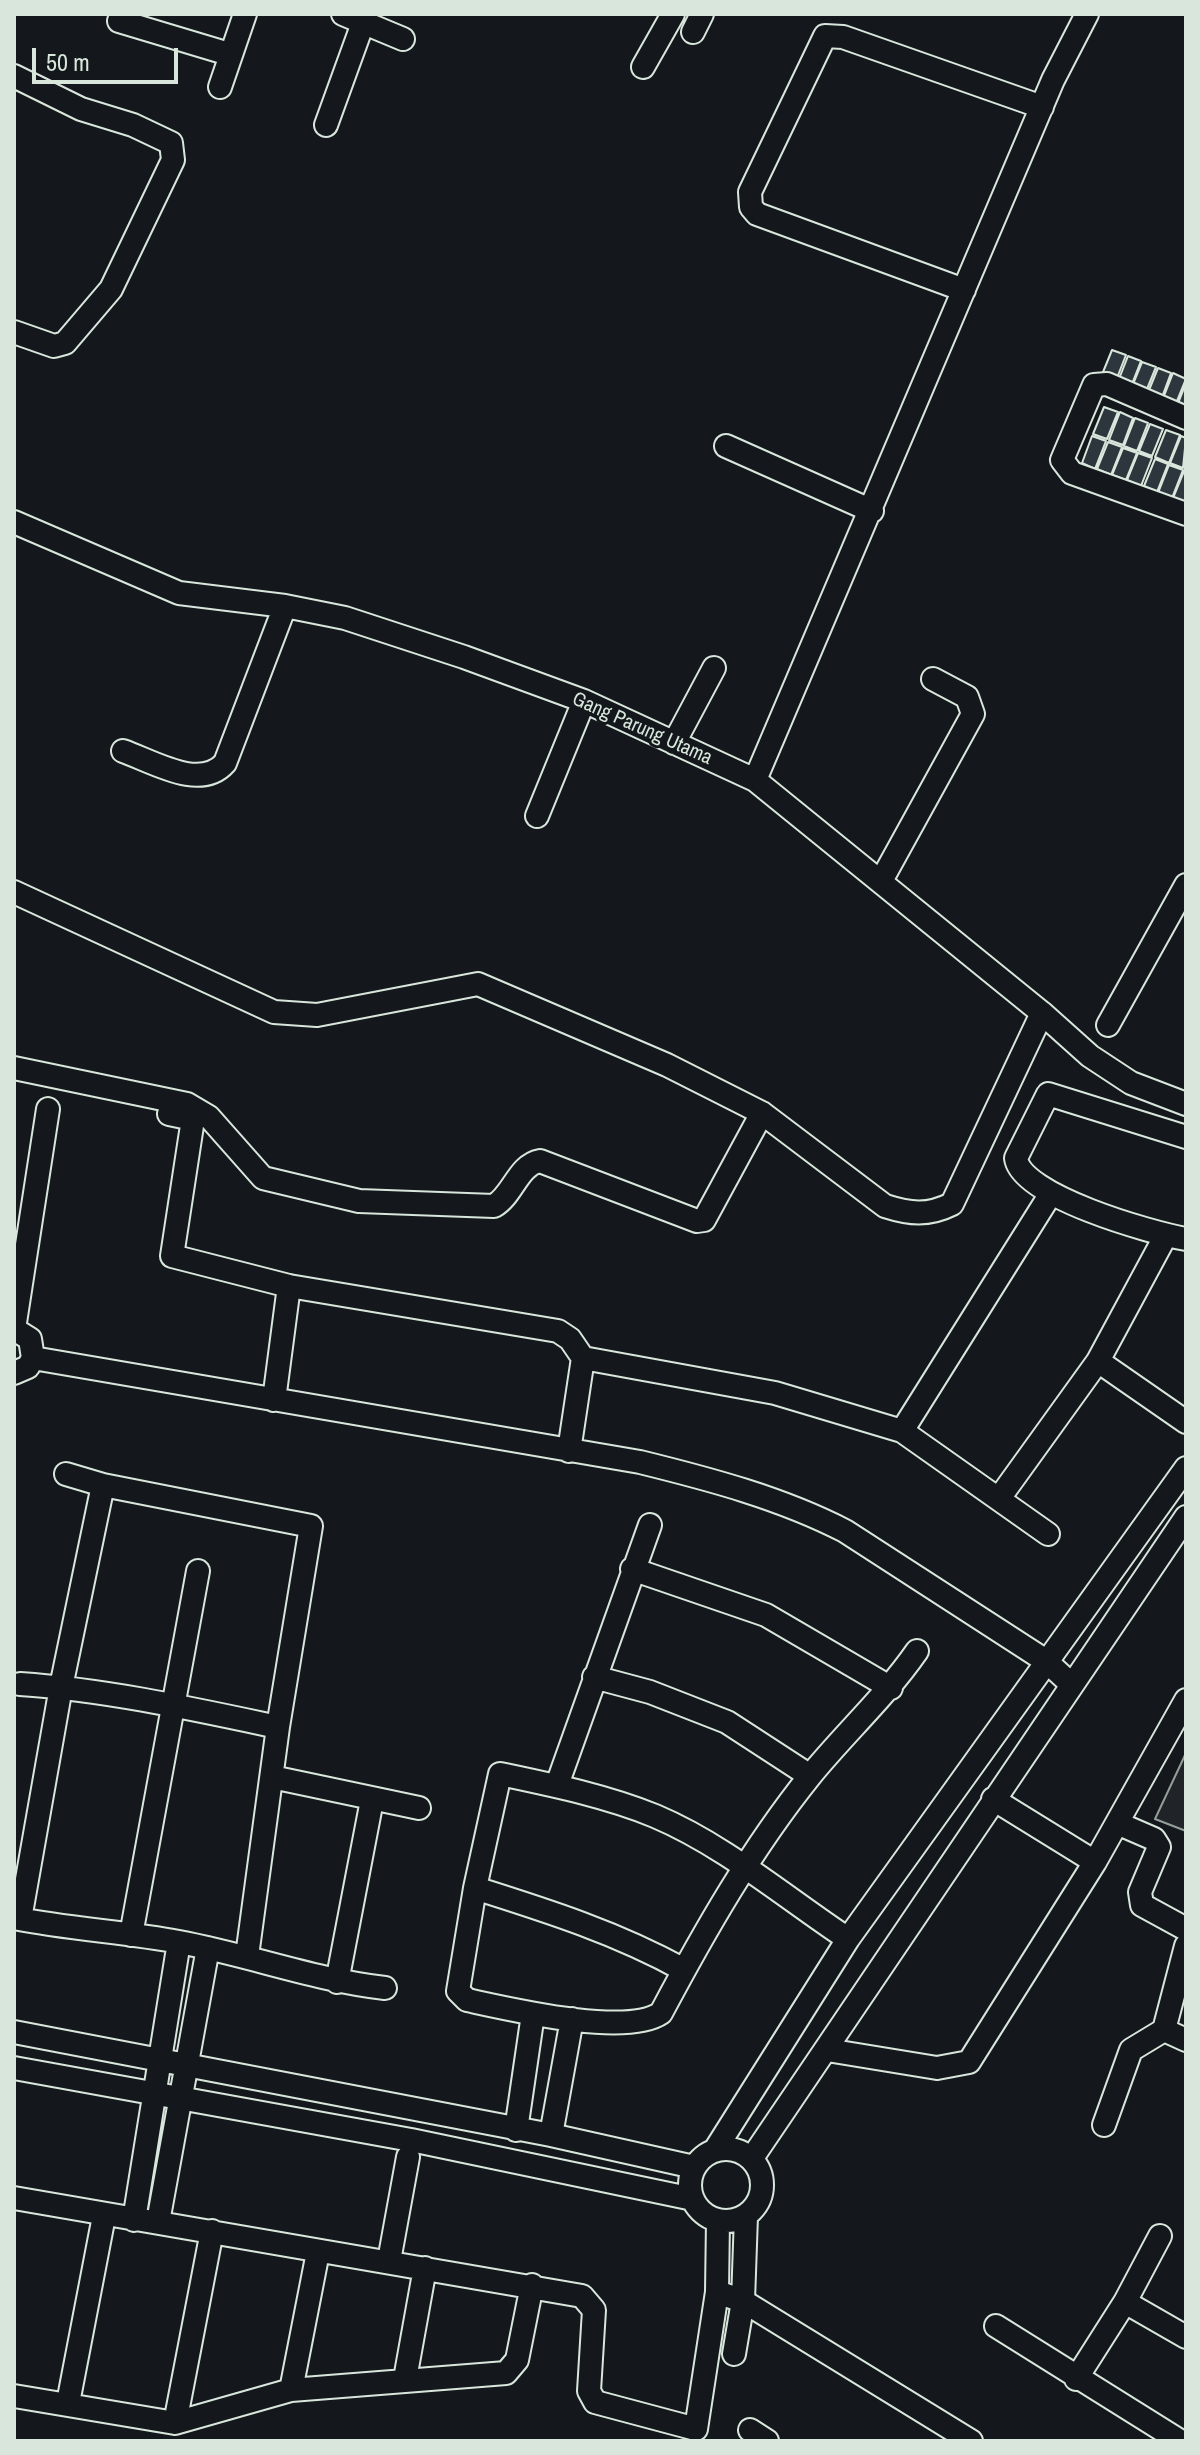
<!DOCTYPE html>
<style>
body{margin:0}
#map{position:relative;width:1200px;height:2455px;overflow:hidden;background:#14181c;font-family:"Archivo Narrow",sans-serif}
canvas{display:block}
.frame{position:absolute;inset:0;border:16px solid #d8e6dc;pointer-events:none}
.scale{position:absolute;left:32px;top:48px;width:146px;height:36px;box-sizing:border-box;border:4px solid #d8e6dc;border-top:0;padding-left:10px;font-size:24px;line-height:28px;white-space:nowrap;color:#d8e6dc;-webkit-text-stroke:6px #14181c;paint-order:stroke}
</style>
<div id="map">
<canvas width="1200" height="2455"></canvas>
<div class="frame"></div>
<div class="scale">50 m</div>
</div>
<script>
const ctx = document.querySelector('canvas').getContext('2d');
ctx.lineJoin = 'round';
function paint(path, color) {
  ctx.fillStyle = color;
  ctx.fill(path, 'evenodd');
}
function strokePath(path, color, width, dash) {
  ctx.strokeStyle = color;
  ctx.lineWidth = width;
  ctx.lineCap = dash ? 'butt' : 'round';
  ctx.setLineDash(dash || []);
  ctx.stroke(path);
}
function write(font, color, halo, rows, align = 'center') {
  ctx.font = font + ' "Archivo Narrow",sans-serif';
  ctx.lineWidth = 6;
  ctx.setLineDash([]);
  ctx.textBaseline = 'middle';
  ctx.strokeStyle = halo;
  ctx.fillStyle = color;
  for (const [text, x, y, turn = 0] of rows) {
    ctx.save();
    ctx.translate(x, y);
    ctx.rotate((+turn || 0) * Math.PI / 180);
    ctx.textAlign = isNaN(turn) ? turn : align;
    if (halo) ctx.strokeText(text, 0, 0);
    ctx.fillText(text, 0, 0);
    ctx.restore();
  }
}
const green = new Path2D(`
 M 1186,1753 L 1186,1831 L 1155,1819 Z`);
paint(green, '#202428');
strokePath(green, '#939e99', 2);
const building = new Path2D(`
 M 1112,350 L 1126,355 L 1115,383 L 1101,377 Z
 M 1128,356 L 1141,361 L 1130,389 L 1117,384 Z
 M 1142,362 L 1156,367 L 1145,394 L 1131,389 Z
 M 1158,368 L 1171,373 L 1161,400 L 1147,395 Z
 M 1173,373 L 1186,379 L 1175,406 L 1162,401 Z
 M 1186,383 L 1186,410 L 1177,406 Z
 M 1104,407 L 1118,412 L 1107,439 L 1093,434 Z
 M 1120,412 L 1133,418 L 1123,445 L 1109,440 Z
 M 1135,418 L 1148,423 L 1137,451 L 1124,446 Z
 M 1150,424 L 1163,429 L 1152,456 L 1139,451 Z
 M 1166,430 L 1180,435 L 1169,463 L 1155,457 Z
 M 1092,436 L 1106,441 L 1095,469 L 1082,463 Z
 M 1181,436 L 1186,438 L 1183,468 L 1170,463 Z
 M 1108,442 L 1122,447 L 1111,475 L 1097,469 Z
 M 1123,448 L 1137,453 L 1126,480 L 1112,475 Z
 M 1138,453 L 1152,458 L 1141,486 L 1127,480 Z
 M 1155,459 L 1168,464 L 1157,492 L 1144,486 Z
 M 1169,465 L 1183,470 L 1172,498 L 1158,493 Z
 M 1184,471 L 1186,472 L 1186,503 L 1173,498 Z`);
paint(building, '#2c363c');
strokePath(building, '#d8e6dc', 2);
const minor = new Path2D(`
 M 343,14 L 403,39
 M 119,21 L 229,54
 M 693,32 L 702,14
 M 643,67 L 673,14
 M 14,76 L 81,109 L 133,125 L 171,143 L 173,160 L 111,289 L 65,343 L 54,346 L 14,332
 M 220,87 L 245,14
 M 326,125 L 363,23
 M 964,290 L 757,214 L 751,207 L 750,192 L 825,36 L 843,37 L 1042,107
 M 1186,418 L 1107,384 L 1094,385 L 1062,460 L 1072,473 L 1186,514
 M 726,446 L 872,511
 M 14,522 L 179,593 L 285,606 L 345,618 L 464,657 L 584,701 L 755,780 L 1042,1013 L 1090,1056 L 1131,1083 L 1186,1104
 M 674,743 L 714,668
 M 123,751 C 154,762 200,791 225,763 L 285,606
 M 755,780 L 1053,80 L 1087,14
 M 537,816 L 584,701
 M 881,881 L 973,714 L 967,697 L 933,679
 M 14,892 L 274,1012 L 317,1015 L 478,984 L 667,1065 L 762,1113 L 885,1206 C 910,1214 928,1216 952,1204 L 1042,1013
 M 1108,1025 L 1186,885
 M 14,1068 L 187,1104 L 209,1117 L 263,1178 L 359,1201 L 494,1206 C 513,1195 518,1165 540,1161 L 697,1221 L 704,1220 L 762,1113
 M 169,1114 L 193,1119 L 172,1256 L 289,1286 L 558,1331 L 570,1339 L 583,1358 L 569,1451
 M 1186,1137 L 1048,1094 L 1016,1158 C 1020,1196 1152,1233 1186,1239
 M 33,1358 L 640,1462 C 709,1479 781,1498 845,1531 L 1046,1661 L 1071,1684
 M 583,1358 L 775,1393 L 902,1431 L 1048,1534
 M 1098,1361 L 1186,1422
 M 14,1373 L 28,1367 L 33,1358 L 30,1339 L 14,1329 L 48,1109
 M 274,1400 L 289,1286
 M 902,1431 L 1050,1195
 M 66,1474 L 103,1485 L 311,1526 L 278,1727 L 247,1956
 M 1000,1497 L 1098,1361 L 1166,1235
 M 632,1569 L 766,1615 L 891,1688
 M 594,1677 L 650,1692 L 727,1722 L 810,1776
 M 20,1684 C 107,1690 193,1709 278,1727
 M 272,1777 L 419,1808
 M 557,1785 L 650,1525
 M 993,1799 L 1095,1862
 M 1117,1823 L 1154,1839 L 1159,1847 L 1140,1892 L 1142,1905 L 1186,1929
 M 475,1888 C 548,1911 617,1933 684,1970
 M 14,1918 C 69,1929 125,1932 179,1942 C 249,1955 315,1980 385,1988
 M 20,1919 L 61,1687 L 103,1485
 M 131,1935 L 198,1571
 M 848,1939 C 786,1898 724,1845 655,1816 C 606,1796 552,1785 500,1774 L 475,1888 L 458,1991 L 467,2000 C 509,2009 626,2037 661,2013 C 704,1932 752,1848 810,1776 C 845,1733 885,1697 917,1651
 M 337,1982 L 372,1800
 M 1164,2030 L 1186,2040
 M 14,2032 L 551,2135 L 694,2167
 M 827,2050 L 937,2068 L 969,2062 L 1095,1862 L 1186,1700
 M 14,2068 L 411,2140 L 693,2199
 M 1104,2125 L 1131,2050 L 1164,2030 L 1186,1946
 M 516,2130 L 533,2014
 M 551,2135 L 572,2019
 M690 2185a36 36 0 1 1 72 0a36 36 0 1 1-72 0Z
 M 715,2150 L 848,1939 L 1186,1468
 M 752,2158 L 1186,1517
 M 14,2198 L 582,2296 L 594,2310 L 589,2391 L 595,2402 L 696,2429 L 717,2292 L 718,2220
 M 134,2220 L 179,1942
 M 158,2222 L 208,1948
 M 389,2261 L 408,2157
 M 717,2292 L 743,2301 L 971,2441
 M 1125,2302 L 1186,2337
 M 996,2326 L 1180,2441
 M 734,2354 L 743,2301 L 746,2216
 M 405,2379 L 425,2268
 M 1076,2379 L 1125,2302 L 1160,2236
 M 291,2390 L 318,2252
 M 14,2396 L 175,2423 L 291,2390 L 506,2373 L 517,2360 L 532,2285
 M 68,2403 L 104,2216
 M 175,2423 L 212,2231
 M 750,2430 L 767,2441`);
strokePath(minor, '#d8e6dc', 26);
strokePath(minor, '#14181c', 22);
write('20px', '#d8e6dc', '#14181c', [
 ["Gang Parung Utama",642,729,24]
]);
</script>
